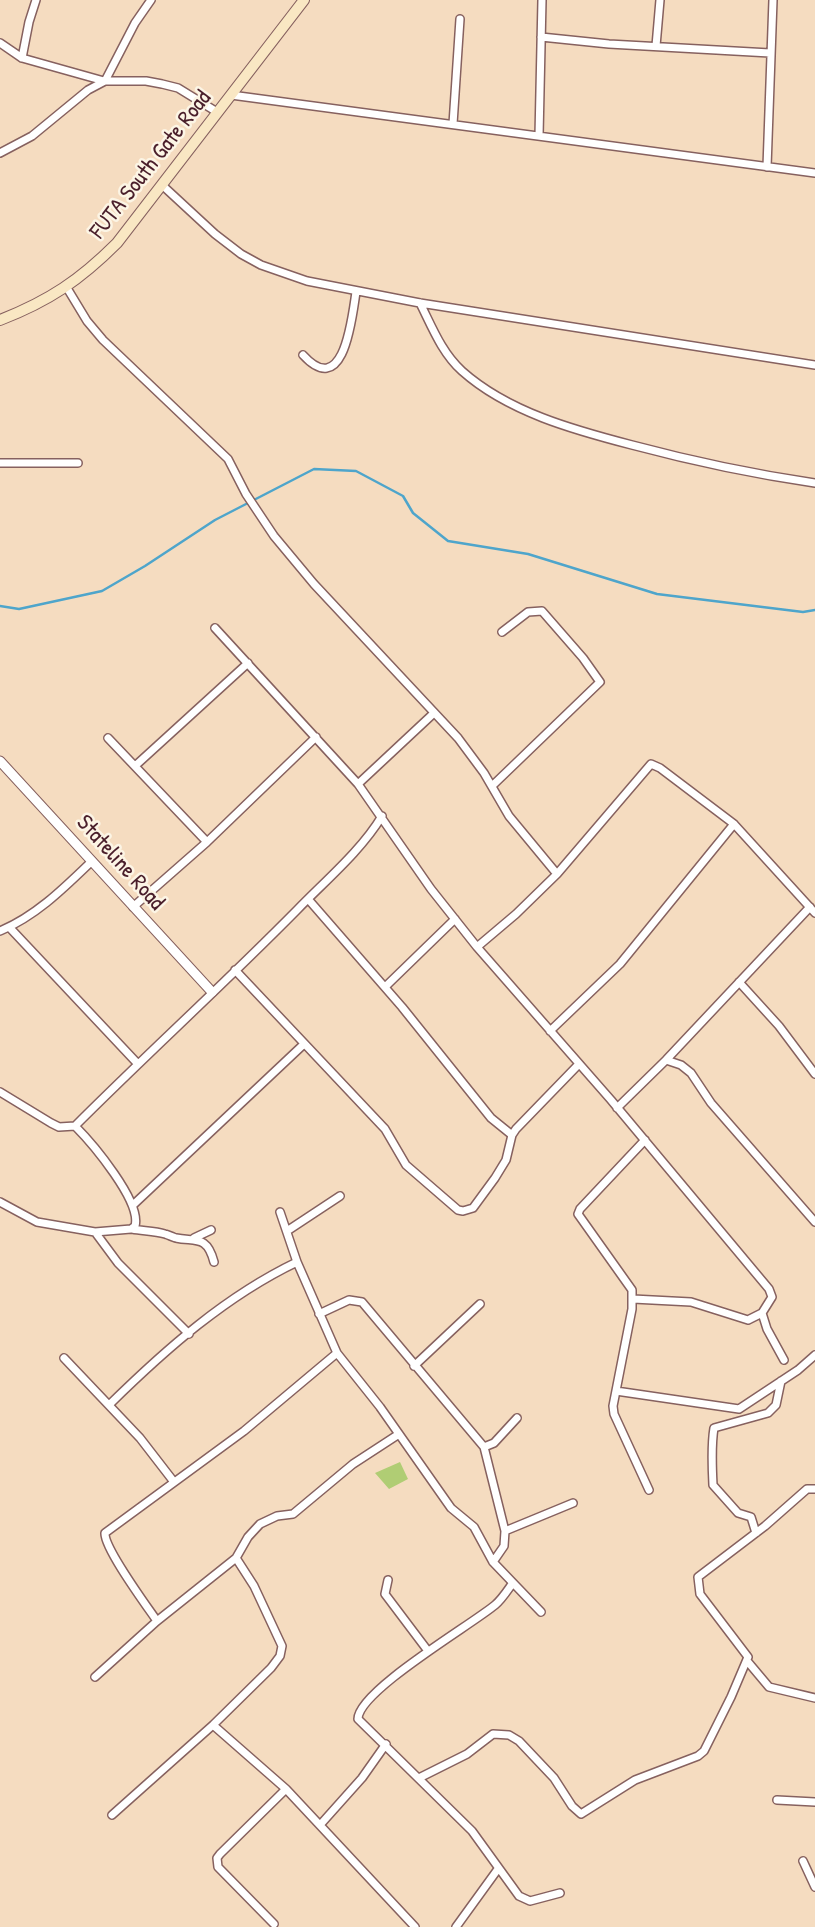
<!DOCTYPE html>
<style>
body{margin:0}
canvas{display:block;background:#f5dcc0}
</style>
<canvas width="815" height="1927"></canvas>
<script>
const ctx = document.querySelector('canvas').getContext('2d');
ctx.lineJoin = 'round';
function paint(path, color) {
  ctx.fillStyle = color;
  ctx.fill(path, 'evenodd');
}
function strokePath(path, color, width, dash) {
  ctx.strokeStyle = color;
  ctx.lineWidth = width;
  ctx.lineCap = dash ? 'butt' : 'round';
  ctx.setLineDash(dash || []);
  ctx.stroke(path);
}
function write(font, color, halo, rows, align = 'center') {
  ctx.font = font + ' "Patrick Hand",sans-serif';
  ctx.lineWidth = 5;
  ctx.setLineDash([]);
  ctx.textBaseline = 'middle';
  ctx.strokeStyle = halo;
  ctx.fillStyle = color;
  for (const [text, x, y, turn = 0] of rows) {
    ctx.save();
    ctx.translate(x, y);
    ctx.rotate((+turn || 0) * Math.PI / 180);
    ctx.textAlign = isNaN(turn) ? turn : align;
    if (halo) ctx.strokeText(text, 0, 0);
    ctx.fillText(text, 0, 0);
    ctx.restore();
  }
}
paint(new Path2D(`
 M 400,1462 L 408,1479 L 389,1489 L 375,1473 Z`), '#b0cd74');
strokePath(new Path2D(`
 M 0,606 L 19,609 L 102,591 L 145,566 L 215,520 L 314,469 L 356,471 L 403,496 L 413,513 L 448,541 L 528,554 L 657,594 L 803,612 L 815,610`), '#4ea5cb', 2.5);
const minor = new Path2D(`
 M 541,37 L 609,44 L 770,53
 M 0,43 L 22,58 L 104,81
 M 656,46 L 660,0
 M 22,58 L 29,22 L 36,0
 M 105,81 L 135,23 L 151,0
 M 231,95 L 815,173
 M 453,124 L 460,19
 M 539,136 L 542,0
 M 0,153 L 32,136 L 88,90 L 105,81 L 146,81 L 162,84 L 178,88 L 217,112
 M 767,167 L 773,0
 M 162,185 L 215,234 L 241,254 L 261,265 L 307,281 L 420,303 L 815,365
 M 67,288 L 87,321 L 103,340 L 228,459 L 246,494 L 274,536 L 314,584 L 458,738 L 484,773 L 509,816 L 557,874
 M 420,303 C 432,327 442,353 462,371 C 508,412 574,430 632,445 C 692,461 753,474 815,483
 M 303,355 C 344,400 352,318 356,292
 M 0,463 L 78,463
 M 215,628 L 358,784 L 431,889 L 477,947 L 611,1100 L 769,1289 L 772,1297 L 762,1313 L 748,1320 L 691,1302 L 633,1299
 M 108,738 L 207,842
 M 135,766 L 248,663
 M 358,784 L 434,713
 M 492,786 L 600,682 L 583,658 L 542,611 L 528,612 L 502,632
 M 308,899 L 402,1007 L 491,1118 L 512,1135
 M 133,907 L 207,842 L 316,737
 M 10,928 L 137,1063
 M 0,931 C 36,916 64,888 92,861
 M 477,947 L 516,914 L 557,874 L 651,764 L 660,768 L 734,824 L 815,913
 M 235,970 L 385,1129 L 406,1165 L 458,1210 L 463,1211 L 473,1208 L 495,1178 L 506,1160 L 512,1135 L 516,1129 L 579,1064
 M 739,982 L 779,1026 L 815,1074
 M 385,987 L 455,919
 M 550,1031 L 620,964 L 734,824
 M 666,1060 L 681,1065 L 691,1073 L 711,1103 L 815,1222
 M 0,1092 L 51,1123 L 59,1127 L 75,1126 C 148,1053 224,984 297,910 C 325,881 361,851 382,816
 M 617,1108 L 666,1060 L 810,907
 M 75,1126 C 92,1143 142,1202 135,1226 L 131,1229 L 95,1232
 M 645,1140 L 580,1209 L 578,1214 L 632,1290 L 632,1309 L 613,1406 L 614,1414 L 649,1490
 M 0,1202 L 37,1222 L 95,1232 L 118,1263 L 189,1334
 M 133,1205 L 304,1044
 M 280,1212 L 297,1262 L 337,1353 L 380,1407 L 451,1508 L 474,1527 L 493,1562 L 541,1612
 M 132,1229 C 143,1231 155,1231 165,1234 C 166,1234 175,1238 176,1238 C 196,1242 207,1235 214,1262
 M 287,1231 L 340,1196
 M 194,1238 L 211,1230
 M 762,1313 L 767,1329 L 784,1360
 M 319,1314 L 349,1300 L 362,1302 L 484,1447 L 505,1531 L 504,1546 L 493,1562
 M 64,1358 L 140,1438 L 174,1482
 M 414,1366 L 480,1304
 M 616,1391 L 739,1409 L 798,1370 L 815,1355
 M 110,1404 C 166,1349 226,1296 297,1262
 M 484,1447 L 494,1443 L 517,1418
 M 505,1531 L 573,1503
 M 756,1533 L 751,1517 L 738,1513 L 713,1485 C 712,1466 711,1446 714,1428 L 768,1413 L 776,1405 L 781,1381
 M 388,1580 L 385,1594 L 428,1651
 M 512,1584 C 507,1591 502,1599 495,1605 C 471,1625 358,1691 358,1719 L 472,1831 L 519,1896 L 530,1901 L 560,1893
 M 157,1621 C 146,1605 104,1548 105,1533 L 244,1431 L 337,1353
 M 748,1662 L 769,1687 L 815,1698
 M 95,1677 L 157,1621 L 236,1558 L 248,1537 L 260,1524 L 277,1516 L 293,1514 L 353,1464 L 399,1434
 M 213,1725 L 286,1789 L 415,1927
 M 419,1778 L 467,1754 L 493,1734 L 509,1735 L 519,1741 L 554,1778 L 572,1806 L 581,1814 L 635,1780 L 698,1756 L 704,1751 L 731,1697 L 748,1657 L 700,1594 L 698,1577 L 765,1526 L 807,1489 L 815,1489
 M 777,1800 L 815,1802
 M 112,1815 L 213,1725 L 271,1668 L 280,1656 L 282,1646 L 254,1586 L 236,1558
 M 320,1825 L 362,1778 L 386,1744
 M 803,1861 L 815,1887
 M 274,1924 L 218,1867 L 217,1858 L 220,1854 L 286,1789
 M 456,1927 L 498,1869`);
const tertiary = new Path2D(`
 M 0,761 L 212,992`);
const secondary = new Path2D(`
 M 0,320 C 49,301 80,280 117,243 L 304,0`);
strokePath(minor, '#86615f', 10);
strokePath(tertiary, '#86615f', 11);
strokePath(secondary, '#86615f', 12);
strokePath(minor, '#fff', 7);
strokePath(tertiary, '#fff', 9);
strokePath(secondary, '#f9e7c3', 10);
write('23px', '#4a1f2b', '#fcf5e5', [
 ["FUTA South Gate Road",151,165,-52],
 ["Stateline Road",120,863,48]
]);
</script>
